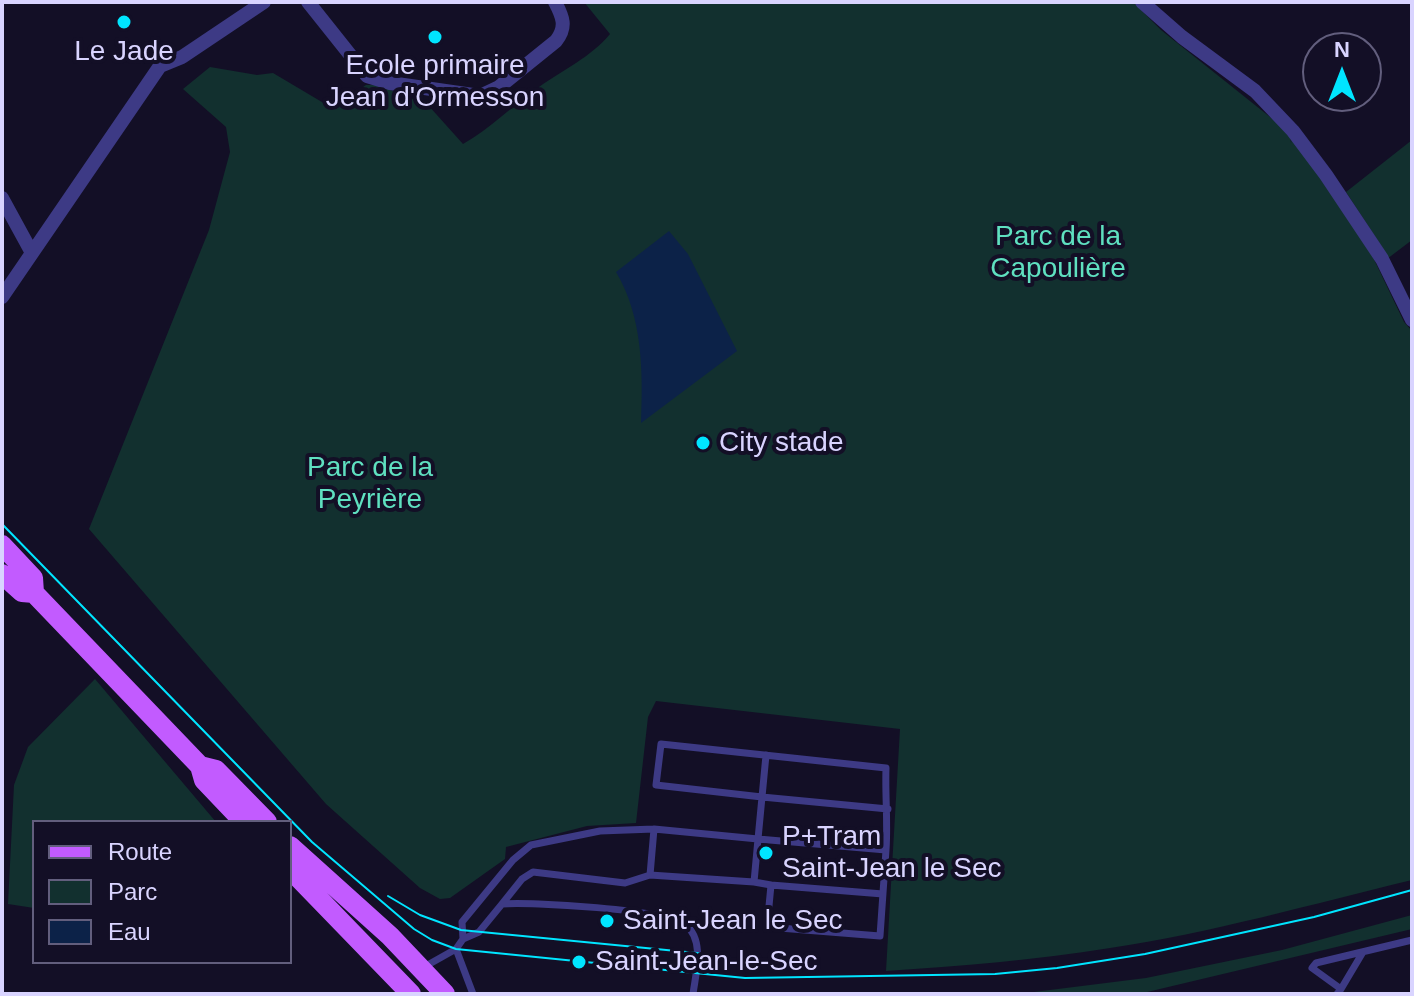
<!DOCTYPE html>
<meta charset="utf-8">
<style>
body{margin:0}
#map{position:relative;width:1414px;height:996px;overflow:hidden;background:#130f26;font-family:Helvetica,sans-serif}
canvas{display:block}
.frame{position:absolute;inset:0;border:4px solid #d9d4ff;pointer-events:none}
.legend{position:absolute;left:32px;top:820px;width:260px;height:144px;box-sizing:border-box;background:#130f26;border:2px solid #625e7d;margin:0;padding:10px 14px;list-style:none;font-size:24px;color:#d9d4ff}
.legend li{display:flex;align-items:center;gap:16px;height:40px}
.legend b{width:40px;border:2px solid #625e7d}
.north{position:absolute;left:1302px;top:32px;width:80px;height:80px;box-sizing:border-box;background:#130f26;border:2px solid #625e7d;border-radius:50%;rotate:0deg;font-size:22px;font-weight:700;line-height:32px;text-align:center;color:#d9d4ff}
.north::after{content:'';display:block;margin:auto;width:28px;height:36px;background:#00e5ff;clip-path:polygon(50% 0,100% 100%,50% 72%,0 100%)}
</style>
<div id="map">
<canvas width="1414" height="996"></canvas>
<div class="frame"></div>
<ul class="legend">
<li><b style="height:10px;background:#c25bff"></b>Route</li>
<li><b style="height:22px;background:#12302f"></b>Parc</li>
<li><b style="height:22px;background:#0c2248"></b>Eau</li>
</ul>
<div class="north">N</div>
</div>
<script>
const ctx = document.querySelector('canvas').getContext('2d');
ctx.lineJoin = 'round';
function paint(path, color) {
  ctx.fillStyle = color;
  ctx.fill(path, 'evenodd');
}
function strokePath(path, color, width, dash) {
  ctx.strokeStyle = color;
  ctx.lineWidth = width;
  ctx.lineCap = dash ? 'butt' : 'round';
  ctx.setLineDash(dash || []);
  ctx.stroke(path);
}
function write(font, color, halo, rows, align = 'center') {
  ctx.font = font + ' Helvetica,sans-serif';
  ctx.lineWidth = 8;
  ctx.setLineDash([]);
  ctx.textBaseline = 'middle';
  ctx.strokeStyle = halo;
  ctx.fillStyle = color;
  for (const [text, x, y, turn = 0] of rows) {
    ctx.save();
    ctx.translate(x, y);
    ctx.rotate((+turn || 0) * Math.PI / 180);
    ctx.textAlign = isNaN(turn) ? turn : align;
    if (halo) ctx.strokeText(text, 0, 0);
    ctx.fillText(text, 0, 0);
    ctx.restore();
  }
}
paint(new Path2D(`
 M 584,2 L 1133,2 L 1161,30 L 1290,133 L 1291,143 L 1293,131 L 1370,251 L 1404,322 L 1412,331 L 1412,880 C 1312,904 1211,933 1110,948 C 1035,960 961,966 886,971 L 900,729 L 656,701 L 648,717 L 636,823 L 587,826 L 506,847 L 505,859 L 450,898 L 440,899 L 420,888 L 326,804 L 89,529 L 209,230 L 230,152 L 226,127 L 183,89 L 210,67 L 257,75 L 273,73 L 332,108 L 366,85 L 378,85 L 428,105 L 463,144 C 491,128 513,105 539,87 C 563,70 591,57 610,34 Z
 M 1412,140 L 1412,240 L 1387,259 L 1382,247 L 1346,192 Z
 M 95,679 L 216,822 L 34,822 L 34,908 L 8,904 L 14,785 L 28,747 Z
 M 1412,915 L 1412,929 L 1143,993 L 1018,994 L 1146,978 L 1282,950 Z`), '#12302f');
paint(new Path2D(`
 M 669,231 L 688,254 L 737,351 L 641,423 C 643,372 643,317 616,272 Z`), '#0c2248');
strokePath(new Path2D(`
 M 766,755 L 762,797 L 888,809
 M 754,882 L 771,885 L 767,927 L 880,936 L 886,850 L 758,839 L 762,797 L 656,785 L 661,744 L 886,768 C 885,796 888,822 886,850
 M 771,885 L 883,894
 M 502,904 L 522,879 L 533,872 L 625,883 L 650,875 L 754,882 L 758,839 L 654,829 L 650,875
 M 463,939 L 462,922 L 513,860 L 531,845 L 600,831 L 654,829
 M 456,949 L 473,994
 M 424,967 L 456,949 L 463,939 L 479,932 L 502,904 C 527,901 669,910 685,924 C 705,940 696,972 693,994
 M 1341,989 L 1363,952
 M 1337,994 L 1341,989 L 1312,968 L 1316,963 L 1412,940`), '#3d3a85', 7);
strokePath(new Path2D(`
 M 308,2 L 367,76 L 390,83 L 480,96 L 499,87 L 556,41 C 567,27 563,17 555,2
 M 1142,2 L 1182,37 L 1255,91 L 1293,131 L 1326,175 L 1382,259 L 1412,320
 M 2,198 L 32,253
 M 2,297 L 160,66 L 182,57 L 264,2`), '#3d3a85', 14);
strokePath(new Path2D(`
 M 2,545 L 33,578 L 34,593 L 200,766 L 204,780 L 244,822
 M 2,574 L 22,592 L 34,593
 M 200,766 L 216,770 L 267,822
 M 290,846 L 390,936 L 445,994
 M 290,869 L 411,994`), '#c25bff', 20);
strokePath(new Path2D(`
 M 2,524 L 312,842 L 414,929 L 432,940 L 456,949 L 745,978 L 995,974 L 1057,968 L 1145,954 L 1314,917 L 1412,890
 M 388,896 L 420,915 L 461,930 L 697,953 L 781,968`), '#00e5ff', 2);
for (const [x, y, r, color] of [
 [124,22,8,"#00e5ff"],
 [435,37,8,"#00e5ff"],
 [703,443,8,"#00e5ff"],
 [766,853,8,"#00e5ff"],
 [607,921,8,"#00e5ff"],
 [579,962,8,"#00e5ff"]
]) {
  const dot = new Path2D();
  dot.arc(x, y, r, 0, 2 * Math.PI);
  ctx.fillStyle = color;
  ctx.fill(dot);
  strokePath(dot, '#130f26', 3);
}
write('28px', '#d9d4ff', '#130f26', [
 ["Le Jade",124,52,"center"],
 ["Ecole primaire",435,66,"center"],
 ["Jean d'Ormesson",435,98,"center"],
 ["City stade",719,443],
 ["P+Tram",782,837],
 ["Saint-Jean le Sec",782,869],
 ["Saint-Jean le Sec",623,921],
 ["Saint-Jean-le-Sec",595,962]
], 'left');
write('28px', '#5fe0c0', '#130f26', [
 ["Parc de la",1058,237],
 ["Capoulière",1058,269],
 ["Parc de la",370,468],
 ["Peyrière",370,500]
]);
</script>
